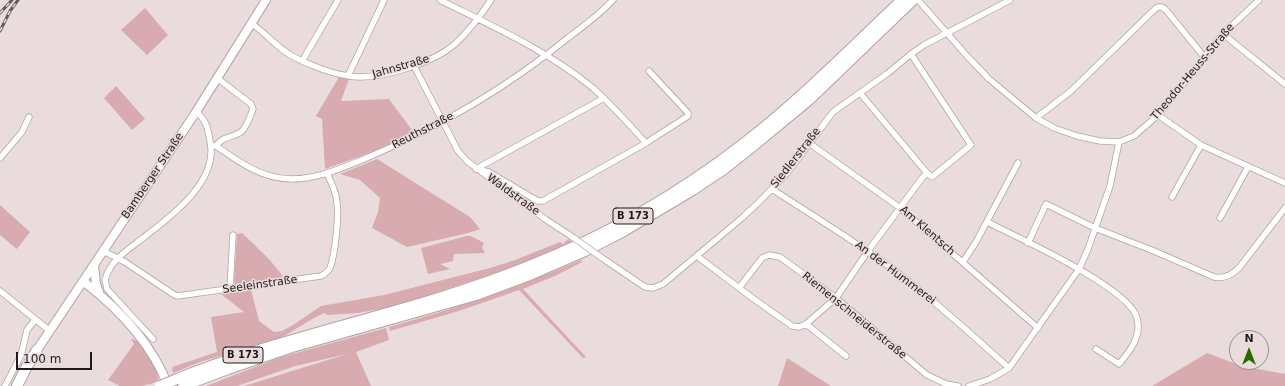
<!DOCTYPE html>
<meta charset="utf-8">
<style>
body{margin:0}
#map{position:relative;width:1285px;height:386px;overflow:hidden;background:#eadbdd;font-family:"DejaVu Sans",sans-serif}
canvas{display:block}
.north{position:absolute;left:1229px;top:330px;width:40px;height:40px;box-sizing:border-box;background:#eadbdd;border:1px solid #998e8f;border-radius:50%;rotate:0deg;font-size:11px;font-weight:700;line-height:16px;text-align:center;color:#201b1b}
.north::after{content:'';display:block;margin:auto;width:14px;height:18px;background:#256900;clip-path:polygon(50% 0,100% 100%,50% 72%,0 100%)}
.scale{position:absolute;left:16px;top:352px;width:76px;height:18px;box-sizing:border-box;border:2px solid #201b1b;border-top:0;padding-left:5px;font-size:12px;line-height:14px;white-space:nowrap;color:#201b1b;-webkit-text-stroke:3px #eadbdd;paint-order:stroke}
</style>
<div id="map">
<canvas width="1285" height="386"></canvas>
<div class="north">N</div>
<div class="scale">100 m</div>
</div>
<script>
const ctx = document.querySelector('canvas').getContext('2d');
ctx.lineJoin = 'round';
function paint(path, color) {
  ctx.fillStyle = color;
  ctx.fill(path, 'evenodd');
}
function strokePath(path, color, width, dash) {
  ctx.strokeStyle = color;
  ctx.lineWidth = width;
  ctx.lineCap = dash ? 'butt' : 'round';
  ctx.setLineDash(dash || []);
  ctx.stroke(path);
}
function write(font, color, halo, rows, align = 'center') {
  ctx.font = font + ' "DejaVu Sans",sans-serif';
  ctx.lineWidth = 3;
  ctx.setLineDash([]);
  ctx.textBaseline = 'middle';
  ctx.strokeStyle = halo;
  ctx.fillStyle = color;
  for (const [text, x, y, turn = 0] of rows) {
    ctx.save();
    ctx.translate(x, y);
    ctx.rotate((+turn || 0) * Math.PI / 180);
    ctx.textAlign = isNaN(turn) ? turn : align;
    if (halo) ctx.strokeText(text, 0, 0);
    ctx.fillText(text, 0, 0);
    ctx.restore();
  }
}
paint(new Path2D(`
 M 145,8 L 168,35 L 147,55 L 121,30 Z
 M 339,77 L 349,79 L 341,101 L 389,99 L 412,130 L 412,132 L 380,149 L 325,169 L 322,119 L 316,116 Z
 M 116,86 L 145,119 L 132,130 L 104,98 Z
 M 377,159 L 470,217 L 480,229 L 468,233 L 407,247 L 372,228 L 378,212 L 380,198 L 360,180 L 340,174 Z
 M 0,205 L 30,232 L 17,249 L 0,235 Z
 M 242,233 L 269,259 L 282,275 L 281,278 L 235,284 L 234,282 L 237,234 Z
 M 467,236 L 471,236 L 484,243 L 482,248 L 485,253 L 454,254 L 453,261 L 440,264 L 450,269 L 428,274 L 421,248 Z
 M 568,239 L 572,242 L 503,271 L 407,302 L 387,308 L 357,313 L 327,315 L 325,313 C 308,319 296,331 279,338 L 200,362 L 173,373 L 172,367 L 217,352 L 211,317 L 244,312 L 221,294 L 251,290 L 259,321 L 274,332 L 282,331 L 293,325 L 321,306 L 384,295 L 490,268 L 515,260 L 560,242 L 563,244 Z
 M 581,260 L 582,262 L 557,275 L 523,289 L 586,357 L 583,358 L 519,290 L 459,311 L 390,331 L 389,327 C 455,309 518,287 581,260 Z
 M 386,328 L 389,340 L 356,352 L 371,386 L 244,386 L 347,354 L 295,366 L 237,386 L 206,386 L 281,357 Z
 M 131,339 C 135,340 138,341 140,343 C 147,350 160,372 158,381 L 148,385 L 148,384 L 143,386 L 120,386 L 108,380 L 134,344 Z
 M 1207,353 L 1242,366 L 1285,374 L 1285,386 L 1152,386 Z
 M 787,358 L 831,386 L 778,386 Z`), '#d8abb1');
const street = new Path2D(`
 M 440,0 C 492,26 548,51 593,88 C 612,105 629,124 646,143
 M 918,0 L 967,56 L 989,79 L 1036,118 L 1054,128 L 1077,136 L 1100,141 L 1119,142 L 1134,136 L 1158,115 L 1223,34 L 1259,0
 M 252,24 C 266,33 277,48 292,56 C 307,64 332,74 349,76 C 378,81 433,63 455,44 C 468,32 481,15 491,0
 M 1223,34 L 1285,84
 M 302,61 L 338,0
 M 414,66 L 458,151 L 467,161 L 545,219 L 571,236
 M 348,76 L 384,0
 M 860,93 L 927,173
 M 1158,115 L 1201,145 L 1285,183
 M 1036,118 L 1071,91 L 1156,8 C 1161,6 1163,7 1166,10 L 1205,58
 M 809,143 L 899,207 L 1038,328
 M 211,145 L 216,146 C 239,162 262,179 292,179 C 318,179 341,168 364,159 C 438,128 507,88 569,37 C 584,26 600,14 613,0
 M 216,146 C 222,136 232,138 241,132 C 247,127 250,116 253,109 L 251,104 L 217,78
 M 0,158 L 22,132 L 29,117
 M 476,169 L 489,172 L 531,197 L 538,201 L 543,201 L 646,143 L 688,116 L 688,113 L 649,71
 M 476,169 L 604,98
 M 772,189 C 816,218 862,245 903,277 C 940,305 974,337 1009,368
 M 1172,197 L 1201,145
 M 1220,218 L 1248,167
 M 987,222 C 1017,237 1130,288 1137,318 C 1142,336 1130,351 1119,364 L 1096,349
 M 1028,243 L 1046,204 L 1095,228 L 1154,251 L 1214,277 C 1224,279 1232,275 1239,268 L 1285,208
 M 103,251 L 125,262 L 173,294 L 177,296 L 321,276 C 325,274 328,272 330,268 C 335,255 339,217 337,203 C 336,192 332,183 327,174
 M 697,256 L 751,297 L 792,326 L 799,327 L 806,324 L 836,298 L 868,251 L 922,178 L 927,173 L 932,177 L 971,145 L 911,54
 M 605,260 L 645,287 L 653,288 L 663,284 L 742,218 L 760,201 L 787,173 L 833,112 L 888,73 L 911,54 L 924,45 L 1010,0
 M 963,262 L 976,242 L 1018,163
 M 739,288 L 762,258 L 769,255 L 780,257 L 836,298 L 927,375 L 946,384 L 958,386
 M 230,289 L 233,235
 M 0,291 L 50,331
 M 806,324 L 846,356
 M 153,339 L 107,289 L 105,280 C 110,260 129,249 143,238 C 172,216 219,181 210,141 C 208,129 206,119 196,112
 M 5,386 L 21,355 L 27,330 L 35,320
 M 969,386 L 990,379 L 1009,368 L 1079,269 L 1088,249 L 1110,186 L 1119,142`);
const secondary = new Path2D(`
 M 94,265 L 96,284 L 100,295
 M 83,281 C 119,309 152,343 168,386
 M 37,350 L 196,112 L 266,0`);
const highway = new Path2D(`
 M 177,379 C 291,333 413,313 527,267 C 606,236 681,193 747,141 C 802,98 851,48 902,0
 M 17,386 L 26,368 L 37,350
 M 183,386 L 228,369 L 292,347 L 476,295 L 532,274 L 585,251 L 622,232 L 691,191 L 724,169 L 753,146 L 810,99 L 913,0`);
strokePath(street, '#b1a3a5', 7);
strokePath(secondary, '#b1a3a5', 10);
strokePath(highway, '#b1a3a5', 12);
strokePath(street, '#fff', 5.5);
strokePath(secondary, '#fff', 8);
strokePath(highway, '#fff', 10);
const rail = new Path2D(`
 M 0,13 L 12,0
 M 0,31 L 10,11 L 18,0`);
strokePath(rail, '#645b5c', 3);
strokePath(rail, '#eadbdd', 1.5, [4.5]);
const streetBridge = new Path2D(`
 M 571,236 L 605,260`);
const highwayBridge = new Path2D(`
 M 160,386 L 177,379`);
strokePath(streetBridge, '#b1a3a5', 7, []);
strokePath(highwayBridge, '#b1a3a5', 12, []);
strokePath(streetBridge, '#fff', 5.5);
strokePath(highwayBridge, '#fff', 10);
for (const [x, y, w] of [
 [633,216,40],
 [243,355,40]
]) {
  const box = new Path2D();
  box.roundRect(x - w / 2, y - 8, w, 16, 3);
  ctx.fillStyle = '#eadbdd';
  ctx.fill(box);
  strokePath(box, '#201b1b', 1);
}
write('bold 10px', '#201b1b', null, [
 ["B 173",633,216],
 ["B 173",243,355]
]);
write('11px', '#201b1b', '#eadbdd', [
 ["Jahnstraße",401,67,-16],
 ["Theodor-Heuss-Straße",1193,72,-50],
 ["Reuthstraße",423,131,-27],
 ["Siedlerstraße",796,158,-52],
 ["Bamberger Straße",153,176,-56],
 ["Waldstraße",513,195,36],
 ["Am Klentsch",927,231,41],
 ["An der Hummerei",895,273,37],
 ["Seeleinstraße",260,285,-8],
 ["Riemenschneiderstraße",854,316,39]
]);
</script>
